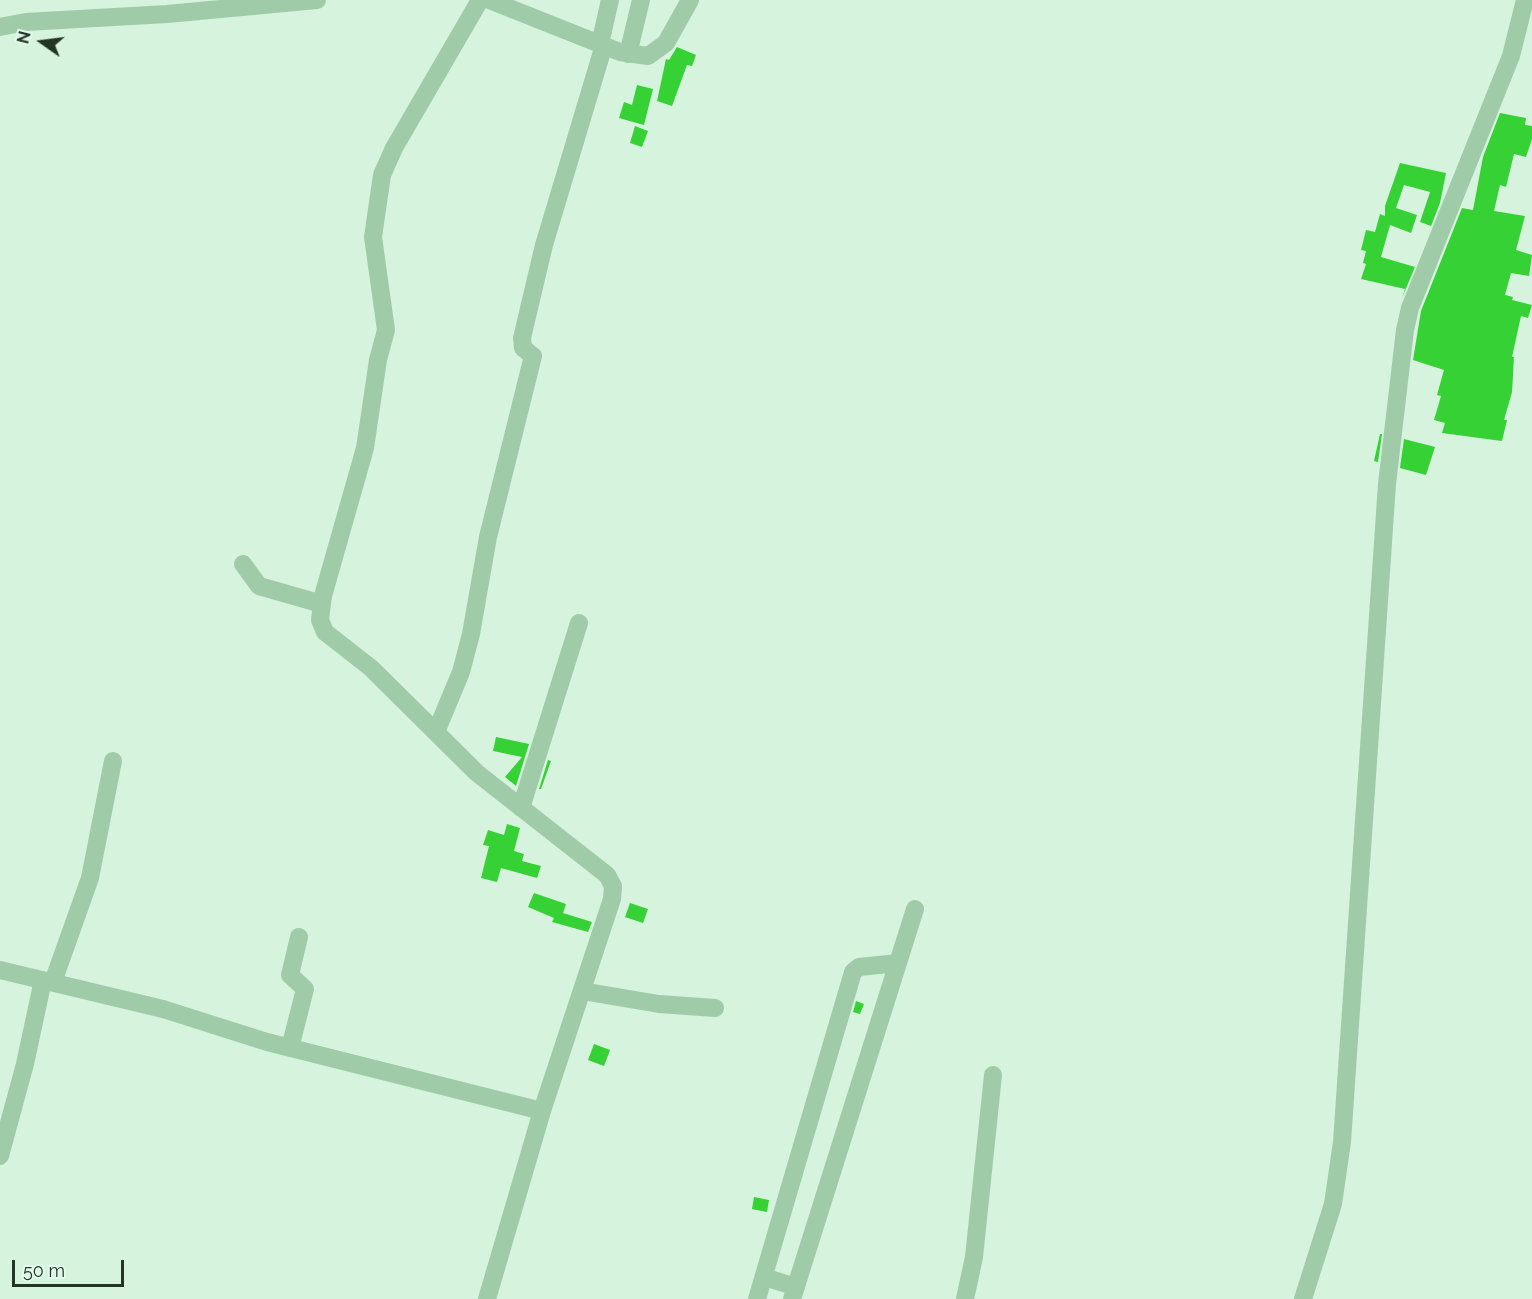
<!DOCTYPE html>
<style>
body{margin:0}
#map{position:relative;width:1532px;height:1299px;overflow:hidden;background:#d5f3dd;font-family:Raleway,sans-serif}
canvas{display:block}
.north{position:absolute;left:12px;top:12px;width:60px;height:60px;-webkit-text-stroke:4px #e1fae9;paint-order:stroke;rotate:284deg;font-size:16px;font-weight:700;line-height:24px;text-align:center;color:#243525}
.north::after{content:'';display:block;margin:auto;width:21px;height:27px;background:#243525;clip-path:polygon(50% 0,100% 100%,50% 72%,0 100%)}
.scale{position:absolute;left:12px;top:1260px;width:112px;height:27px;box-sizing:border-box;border:3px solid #243525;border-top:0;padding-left:8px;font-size:18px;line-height:21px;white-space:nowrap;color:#243525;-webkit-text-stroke:4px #e1fae9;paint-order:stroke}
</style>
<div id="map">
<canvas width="1532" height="1299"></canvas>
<div class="north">N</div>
<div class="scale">50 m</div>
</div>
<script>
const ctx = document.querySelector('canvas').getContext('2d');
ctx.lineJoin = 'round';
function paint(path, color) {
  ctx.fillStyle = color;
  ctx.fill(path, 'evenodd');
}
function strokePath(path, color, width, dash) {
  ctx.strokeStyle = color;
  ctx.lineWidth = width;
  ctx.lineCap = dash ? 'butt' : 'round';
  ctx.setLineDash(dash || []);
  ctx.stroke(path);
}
paint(new Path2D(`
 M 677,47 L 696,55 L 692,66 L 687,65 L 672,106 L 657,101 L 666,59 L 669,60 Z
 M 637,85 L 653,89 L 644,125 L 619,118 L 624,102 L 632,105 Z
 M 1500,113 L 1526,118 L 1525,125 L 1532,126 L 1532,139 L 1526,157 L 1514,154 L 1506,187 L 1500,185 L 1494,211 L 1525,216 L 1516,250 L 1532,255 L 1529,276 L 1511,273 L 1505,295 L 1513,297 L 1512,300 L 1532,305 L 1528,318 L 1521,316 L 1512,357 L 1514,357 L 1512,392 L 1504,420 L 1507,420 L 1502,441 L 1442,433 L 1445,423 L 1434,420 L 1441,396 L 1437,395 L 1444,370 L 1413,360 L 1421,311 L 1462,208 L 1473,210 L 1483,157 Z
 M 635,126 L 648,131 L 642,147 L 630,143 Z
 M 1400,163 L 1446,173 L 1440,203 L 1431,226 L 1420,222 L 1430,192 L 1404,185 L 1396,208 L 1417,215 L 1411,233 L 1390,225 L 1381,257 L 1415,267 L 1402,298 L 1405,289 L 1361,279 L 1366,264 L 1363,263 L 1366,251 L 1361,250 L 1366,230 L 1375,232 L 1380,214 L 1385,216 L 1385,206 Z
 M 1380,434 L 1382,434 L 1378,462 L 1374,461 Z
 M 1404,439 L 1435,447 L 1426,475 L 1400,468 Z
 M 496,737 L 529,744 L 516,786 L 505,777 L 522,757 L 493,751 Z
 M 548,760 L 551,761 L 541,789 L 539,789 Z
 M 507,824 L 520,828 L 514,851 L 524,854 L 522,861 L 541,866 L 537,878 L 501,868 L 497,882 L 481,878 L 489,846 L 483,845 L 488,830 L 504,835 Z
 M 534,893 L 566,904 L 563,913 L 592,922 L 588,932 L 552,922 L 554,918 L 528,907 Z
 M 630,903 L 648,909 L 643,923 L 625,917 Z
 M 856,1001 L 864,1004 L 860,1014 L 853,1012 Z
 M 594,1044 L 610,1050 L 604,1066 L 588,1060 Z
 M 754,1197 L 769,1200 L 767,1212 L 752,1209 Z`), '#36d134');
strokePath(new Path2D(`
 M 480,0 L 394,148 L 382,175 L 373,237 L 386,330 L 378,360 L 365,448 L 323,596 L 320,620 L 325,632 L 371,668 L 477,773 L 607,875 L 613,886 L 612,899 L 542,1111 L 487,1299
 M 489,0 L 620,52 L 648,56 L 666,43 L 690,0
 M 0,27 L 26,22 L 167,14 L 317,0
 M 600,44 L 610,0
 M 628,54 L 641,0
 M 243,564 L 259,586 L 322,604
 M 436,732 L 461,672 L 471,634 L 488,537 L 533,356 L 523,348 L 522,338 L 544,245 L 604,45
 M 521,808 L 579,623
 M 0,970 L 163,1009 L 267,1042 L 542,1111
 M 53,982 L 90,878 L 113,761
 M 582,991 L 659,1004 L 715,1008
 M 290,1048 L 305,989 L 290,975 L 299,937
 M 0,1156 L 25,1064 L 43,980
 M 764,1277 L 796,1287
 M 757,1299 L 853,972 L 859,967 L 898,963
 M 792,1299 L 915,909
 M 965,1299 L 974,1257 L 993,1075
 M 1303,1299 L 1333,1204 L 1342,1142 L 1387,484 L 1405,330 L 1410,308 L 1511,56 L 1525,0`), '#a0cba9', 18);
</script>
